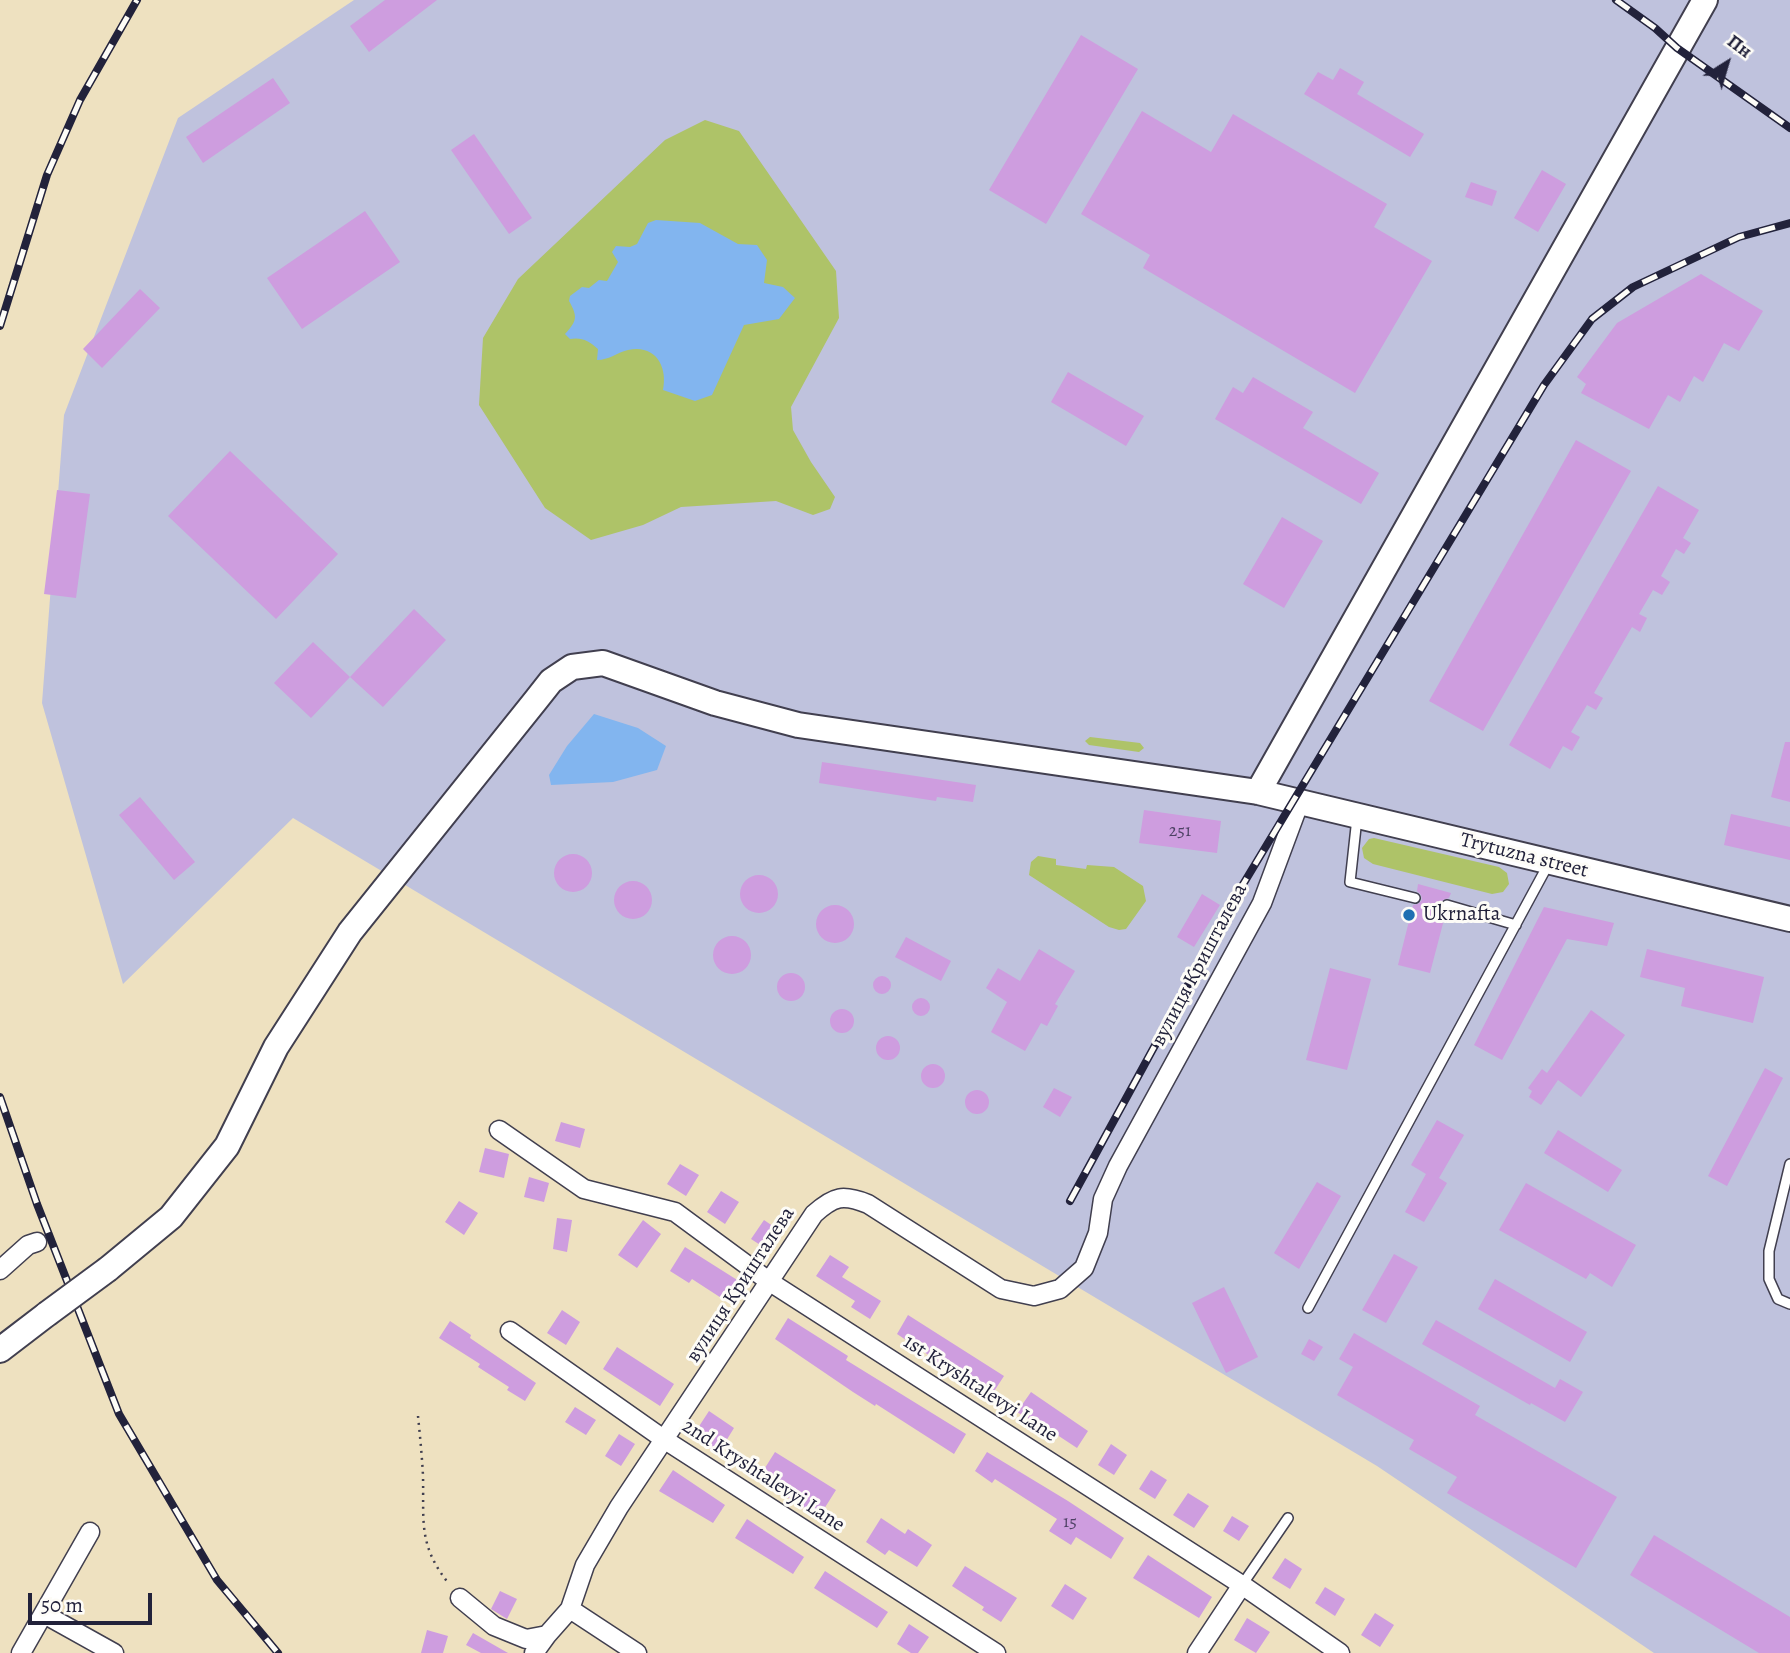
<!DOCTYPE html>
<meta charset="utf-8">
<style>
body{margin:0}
#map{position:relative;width:1790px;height:1653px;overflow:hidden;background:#eee1c0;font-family:Alegreya,serif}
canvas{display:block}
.north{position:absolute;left:1692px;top:28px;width:70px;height:70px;-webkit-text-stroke:5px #fdfcf7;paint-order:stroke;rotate:37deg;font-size:19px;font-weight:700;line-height:28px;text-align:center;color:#22223b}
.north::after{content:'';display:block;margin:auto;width:24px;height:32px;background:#22223b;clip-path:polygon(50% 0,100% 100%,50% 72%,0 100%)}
.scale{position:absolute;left:28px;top:1593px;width:124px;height:32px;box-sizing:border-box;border:4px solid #22223b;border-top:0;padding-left:9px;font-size:21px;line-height:24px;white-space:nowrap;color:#22223b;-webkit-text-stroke:5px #fdfcf7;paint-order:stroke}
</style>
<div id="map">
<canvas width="1790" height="1653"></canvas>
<div class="north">Пн</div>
<div class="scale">50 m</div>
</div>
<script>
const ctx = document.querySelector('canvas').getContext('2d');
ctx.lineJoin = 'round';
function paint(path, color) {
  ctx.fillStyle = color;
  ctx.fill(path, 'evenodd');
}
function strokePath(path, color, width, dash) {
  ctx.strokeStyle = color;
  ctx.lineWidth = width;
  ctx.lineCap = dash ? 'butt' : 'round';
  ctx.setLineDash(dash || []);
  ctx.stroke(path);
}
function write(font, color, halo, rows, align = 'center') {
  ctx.font = font + ' Alegreya,serif';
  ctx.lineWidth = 6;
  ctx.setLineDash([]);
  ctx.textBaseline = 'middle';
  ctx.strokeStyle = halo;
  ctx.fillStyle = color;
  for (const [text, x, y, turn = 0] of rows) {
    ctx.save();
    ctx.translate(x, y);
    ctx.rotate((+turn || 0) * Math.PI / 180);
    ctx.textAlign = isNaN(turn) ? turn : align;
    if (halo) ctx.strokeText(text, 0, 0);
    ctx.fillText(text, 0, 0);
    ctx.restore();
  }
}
paint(new Path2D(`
 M 354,0 L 1790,0 L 1790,1653 L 1654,1653 L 1377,1466 L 293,818 L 123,984 L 42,703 L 64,415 L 178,118 Z`), '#bfc2dd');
paint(new Path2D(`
 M 705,120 L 739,131 L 836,271 L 839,318 L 791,407 L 793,430 L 811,462 L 835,497 L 830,509 L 813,515 L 776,501 L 681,507 L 643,525 L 591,540 L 545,508 L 479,405 L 483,338 L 518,279 L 665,140 Z
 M 1090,737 L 1140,743 L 1144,748 L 1139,752 L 1089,745 L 1085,741 Z
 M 1374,838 L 1499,867 L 1507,873 L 1509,884 L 1503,892 L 1492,894 L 1373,864 L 1364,858 L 1362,848 L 1369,839 Z
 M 1038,856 L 1056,859 L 1056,865 L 1086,869 L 1087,865 L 1114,867 L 1143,886 L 1146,901 L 1126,929 L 1119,930 L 1109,927 L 1029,875 L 1031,862 Z`), '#aec368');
paint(new Path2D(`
 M 656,220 L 700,223 L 738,244 L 757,245 L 767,260 L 764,283 L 783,287 L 795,298 L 779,319 L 744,325 L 712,395 L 695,401 L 663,390 C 668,366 655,344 628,350 C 616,353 609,360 597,360 L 598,349 C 589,341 582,337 570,339 L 565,334 C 577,321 578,317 569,301 L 570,296 L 582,287 L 589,288 L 599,280 L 607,281 L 618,262 L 612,252 L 616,246 L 630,247 L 637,244 L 648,223 Z
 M 594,714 L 638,728 L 666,746 L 657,770 L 613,782 L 551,785 L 549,775 L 567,746 Z`), '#82b5ef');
paint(new Path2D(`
 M 385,0 L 437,0 L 369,52 L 350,26 Z
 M 1081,35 L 1138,69 L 1046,224 L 989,190 Z
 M 1340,68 L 1364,82 L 1357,94 L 1424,134 L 1410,157 L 1304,94 L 1318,72 L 1333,80 Z
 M 273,78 L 290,103 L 203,163 L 186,137 Z
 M 1142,111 L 1211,152 L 1233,114 L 1387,204 L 1374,227 L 1432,261 L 1355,393 L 1143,268 L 1150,255 L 1081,214 Z
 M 474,134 L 532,218 L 509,234 L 451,150 Z
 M 1542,170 L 1566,184 L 1538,232 L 1514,218 Z
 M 1471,182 L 1497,191 L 1492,206 L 1465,197 Z
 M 365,211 L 400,262 L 302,329 L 267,278 Z
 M 1701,274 L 1763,311 L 1739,351 L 1724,343 L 1703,382 L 1694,376 L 1680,402 L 1668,395 L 1649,429 L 1581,393 L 1586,384 L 1577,377 L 1617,323 Z
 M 140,289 L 160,308 L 102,368 L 83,349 Z
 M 1068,372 L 1144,416 L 1126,446 L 1051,402 Z
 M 1253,377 L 1313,412 L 1303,428 L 1379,473 L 1361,504 L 1215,419 L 1233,387 L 1243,393 Z
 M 1576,440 L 1631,471 L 1483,731 L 1429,701 Z
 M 230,451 L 338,554 L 276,619 L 168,516 Z
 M 1658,486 L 1699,510 L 1683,538 L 1691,543 L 1684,554 L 1676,549 L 1661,576 L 1670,582 L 1662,595 L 1653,590 L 1639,614 L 1647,618 L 1640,632 L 1632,627 L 1594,693 L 1603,698 L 1596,710 L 1587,705 L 1571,732 L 1580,737 L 1572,751 L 1563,746 L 1550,769 L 1509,745 Z
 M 57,490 L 90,494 L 76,598 L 44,594 Z
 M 1282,517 L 1323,541 L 1284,608 L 1243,584 Z
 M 414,609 L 446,640 L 383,707 L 350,677 Z
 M 313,642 L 350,677 L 311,718 L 274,683 Z
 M 1785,742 L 1790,742 L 1790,802 L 1771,797 Z
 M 822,762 L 976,785 L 973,802 L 937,797 L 936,801 L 819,783 Z
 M 140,797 L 195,862 L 174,880 L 119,815 Z
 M 1144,810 L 1221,821 L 1217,853 L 1139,843 Z
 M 1731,814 L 1790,827 L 1790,860 L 1724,845 Z
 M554 873a19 19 0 1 1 38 0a19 19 0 1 1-38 0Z
 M740 894a19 19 0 1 1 38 0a19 19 0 1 1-38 0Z
 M614 900a19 19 0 1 1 38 0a19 19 0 1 1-38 0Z
 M 1418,884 L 1451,893 L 1449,898 L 1443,900 L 1440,904 L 1442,909 L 1446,912 L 1430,973 L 1398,965 L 1413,905 L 1418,904 L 1422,900 L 1421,895 L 1417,891 Z
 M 1202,894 L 1220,905 L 1194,947 L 1177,937 Z
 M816 924a19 19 0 1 1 38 0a19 19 0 1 1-38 0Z
 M 1544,907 L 1614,923 L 1607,946 L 1567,939 L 1502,1060 L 1474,1045 Z
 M713 955a19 19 0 1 1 38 0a19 19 0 1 1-38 0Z
 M 906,937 L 951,961 L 941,981 L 895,957 Z
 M 1039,949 L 1075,971 L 1055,1004 L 1058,1006 L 1047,1026 L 1041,1023 L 1025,1051 L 991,1032 L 1007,1002 L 986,988 L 998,968 L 1020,981 Z
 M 1647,949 L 1764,977 L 1753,1023 L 1681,1006 L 1685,988 L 1640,977 Z
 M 1330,968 L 1371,979 L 1347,1070 L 1306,1060 Z
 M777 987a14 14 0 1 1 28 0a14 14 0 1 1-28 0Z
 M873 985a9 9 0 1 1 18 0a9 9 0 1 1-18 0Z
 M912 1007a9 9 0 1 1 18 0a9 9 0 1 1-18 0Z
 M830 1021a12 12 0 1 1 24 0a12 12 0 1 1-24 0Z
 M 1591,1010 L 1625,1035 L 1581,1097 L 1558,1080 L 1541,1105 L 1529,1097 L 1532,1091 L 1528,1088 L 1542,1069 L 1547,1073 Z
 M876 1048a12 12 0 1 1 24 0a12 12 0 1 1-24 0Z
 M921 1076a12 12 0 1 1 24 0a12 12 0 1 1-24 0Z
 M 1765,1068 L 1783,1078 L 1727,1186 L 1708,1176 Z
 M 1054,1088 L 1072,1097 L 1060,1117 L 1043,1107 Z
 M965 1102a12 12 0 1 1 24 0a12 12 0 1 1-24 0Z
 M 1437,1120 L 1464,1135 L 1439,1178 L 1447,1183 L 1424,1222 L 1405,1212 L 1426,1174 L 1411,1165 Z
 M 561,1122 L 585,1129 L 580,1148 L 555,1141 Z
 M 1558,1130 L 1622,1170 L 1608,1192 L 1544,1153 Z
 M 485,1148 L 509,1154 L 504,1178 L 479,1172 Z
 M 680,1164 L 699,1175 L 686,1196 L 667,1184 Z
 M 529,1177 L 549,1183 L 544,1202 L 524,1197 Z
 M 1317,1182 L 1341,1196 L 1299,1269 L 1274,1253 Z
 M 1526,1183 L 1636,1245 L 1612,1287 L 1590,1273 L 1586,1279 L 1499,1230 Z
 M 721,1191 L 739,1202 L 725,1224 L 707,1212 Z
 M 459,1201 L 478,1213 L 464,1235 L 445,1222 Z
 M 557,1218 L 572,1220 L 567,1252 L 553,1249 Z
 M 643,1220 L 661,1234 L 637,1268 L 618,1255 Z
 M 764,1220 L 780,1231 L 768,1250 L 751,1239 Z
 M 685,1247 L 742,1283 L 729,1303 L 692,1279 L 689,1283 L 670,1271 Z
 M 1394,1254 L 1418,1267 L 1386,1323 L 1362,1310 Z
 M 830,1255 L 849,1267 L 842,1277 L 881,1301 L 870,1319 L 851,1307 L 855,1301 L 816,1276 Z
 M 1495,1279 L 1587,1332 L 1570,1362 L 1478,1309 Z
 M 1224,1287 L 1258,1357 L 1226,1373 L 1192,1303 Z
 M 562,1310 L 580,1322 L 566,1345 L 547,1333 Z
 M 908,1315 L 1004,1376 L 991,1396 L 932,1360 L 933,1358 L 897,1334 Z
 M 788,1318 L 848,1356 L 846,1360 L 966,1434 L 954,1454 L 876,1404 L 875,1406 L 853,1392 L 775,1339 Z
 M 1436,1320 L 1555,1388 L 1560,1379 L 1583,1392 L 1565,1422 L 1531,1403 L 1530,1405 L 1422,1344 Z
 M 450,1321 L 471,1335 L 470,1338 L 536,1383 L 525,1401 L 507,1390 L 509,1387 L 478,1367 L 480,1364 L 439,1338 Z
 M 1354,1333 L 1480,1406 L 1475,1415 L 1617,1497 L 1576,1568 L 1447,1493 L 1457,1477 L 1409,1449 L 1414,1440 L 1337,1395 L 1353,1367 L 1339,1359 Z
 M 1309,1339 L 1323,1347 L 1314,1361 L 1301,1354 Z
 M 617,1347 L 674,1384 L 660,1406 L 603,1369 Z
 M 1031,1392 L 1088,1431 L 1077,1448 L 1036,1421 L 1035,1423 L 1017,1412 Z
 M 575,1407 L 596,1420 L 586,1435 L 565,1422 Z
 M 709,1411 L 734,1428 L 718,1454 L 692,1437 Z
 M 619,1434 L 635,1444 L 621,1466 L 605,1456 Z
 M 1111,1444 L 1127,1455 L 1114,1475 L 1098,1465 Z
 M 775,1452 L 836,1490 L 819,1517 L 758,1479 Z
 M 987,1452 L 1068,1501 L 1124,1538 L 1111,1559 L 1076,1537 L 1071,1545 L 1049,1531 L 1057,1519 L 995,1479 L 992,1483 L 975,1471 Z
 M 673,1470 L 725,1505 L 713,1523 L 659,1491 Z
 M 1151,1470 L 1167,1480 L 1155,1499 L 1139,1489 Z
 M 1188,1493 L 1209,1506 L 1194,1528 L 1173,1515 Z
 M 1232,1516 L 1249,1526 L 1239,1541 L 1223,1531 Z
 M 881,1518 L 905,1534 L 908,1529 L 932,1545 L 917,1567 L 889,1550 L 885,1555 L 866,1542 Z
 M 747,1519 L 804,1557 L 793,1574 L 735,1538 Z
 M 1654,1535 L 1790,1617 L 1790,1653 L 1759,1653 L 1630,1575 Z
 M 1148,1555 L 1212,1597 L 1199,1618 L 1133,1578 Z
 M 1285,1558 L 1302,1569 L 1290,1589 L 1272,1578 Z
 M 965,1566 L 1017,1598 L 1001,1622 L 982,1610 L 984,1607 L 952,1586 Z
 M 825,1571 L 888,1612 L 877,1628 L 814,1588 Z
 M 1065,1584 L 1087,1598 L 1073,1620 L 1051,1606 Z
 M 1325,1587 L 1345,1599 L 1335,1616 L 1315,1603 Z
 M 500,1591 L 517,1599 L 507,1619 L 491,1609 Z
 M 1375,1613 L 1394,1625 L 1380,1647 L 1361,1635 Z
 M 1247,1618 L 1270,1632 L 1256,1653 L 1234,1640 Z
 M 909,1624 L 929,1637 L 918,1653 L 911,1653 L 897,1644 Z
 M 427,1630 L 448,1636 L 443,1653 L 421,1653 Z
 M 473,1633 L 508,1653 L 481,1653 L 466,1645 Z`), '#ce9ddf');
const lane = new Path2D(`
 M 1357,818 L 1350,882 L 1415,898
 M 1447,905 L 1516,925
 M 1790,1164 L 1769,1251 L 1769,1279 L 1778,1299 L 1790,1304
 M 1308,1308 L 1549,863
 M 1242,1585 L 1288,1518`);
const street = new Path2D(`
 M 499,1130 L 584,1189 L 675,1212 L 770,1282 L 1242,1585 L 1340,1653
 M 0,1270 L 28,1245 L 37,1242
 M 510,1331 L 665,1440 L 996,1653
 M 460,1598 L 494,1626 L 526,1639 L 547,1635
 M 570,1609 L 637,1653
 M 44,1614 L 114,1653
 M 21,1653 L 90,1532
 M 534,1653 L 547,1635 L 570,1609 L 585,1565 L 619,1507 L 814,1214 C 834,1196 843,1194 868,1204 L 1001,1289 L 1034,1296 L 1060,1289 L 1084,1268 L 1098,1233 L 1103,1199 L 1118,1166 L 1262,903 L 1300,801
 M 1197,1653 L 1242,1585`);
const secondary = new Path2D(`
 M 1258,792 L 1705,0
 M 108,1269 L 171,1217 L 227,1146 L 276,1047 L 350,932 L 536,700 L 551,681 L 572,667 L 603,663 L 715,703 L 798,725 L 1258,792 L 1790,919
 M 0,1350 L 47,1314`);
strokePath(lane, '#413f4f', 12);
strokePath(street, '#413f4f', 21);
strokePath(secondary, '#413f4f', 28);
strokePath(new Path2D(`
 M 418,1416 C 420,1436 422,1456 423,1476 C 424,1522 418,1545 449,1584`), '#413f4f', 2.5, [2, 5]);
strokePath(lane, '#fff', 9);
strokePath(street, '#fff', 18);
strokePath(secondary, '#fff', 24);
const rail = new Path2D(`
 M 1616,0 L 1655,28 L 1677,48 L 1790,128
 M 0,326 L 47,175 L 80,100 L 137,0
 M 0,1097 L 37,1204 L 119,1414 L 217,1580 L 278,1653
 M 1070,1201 L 1242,886 L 1544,385 L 1592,319 L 1633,287 L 1739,237 L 1790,223`);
strokePath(rail, '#22223b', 8);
strokePath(rail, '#fdfcf7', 5, [16]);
const secondaryBridge = new Path2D(`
 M 47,1314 L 108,1269`);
strokePath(secondaryBridge, '#413f4f', 28, []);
strokePath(secondaryBridge, '#fff', 24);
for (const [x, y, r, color] of [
 [1409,915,7,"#1f6fb2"]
]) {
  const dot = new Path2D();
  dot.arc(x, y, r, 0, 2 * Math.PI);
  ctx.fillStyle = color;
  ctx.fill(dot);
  strokePath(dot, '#fdfcf7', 2.5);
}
write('18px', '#4d4164', null, [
 ["251",1180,832],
 ["15",1070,1523]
]);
write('21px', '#22223b', '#fdfcf7', [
 ["Trytuzna street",1524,856,14],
 ["вулиця Кришталева",1200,965,-62],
 ["вулиця Кришталева",741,1285,-57],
 ["1st Kryshtalevyi Lane",980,1389,33],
 ["2nd Kryshtalevyi Lane",763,1476,33]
]);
write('21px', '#22223b', '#fdfcf7', [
 ["Ukrnafta",1423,915]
], 'left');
</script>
